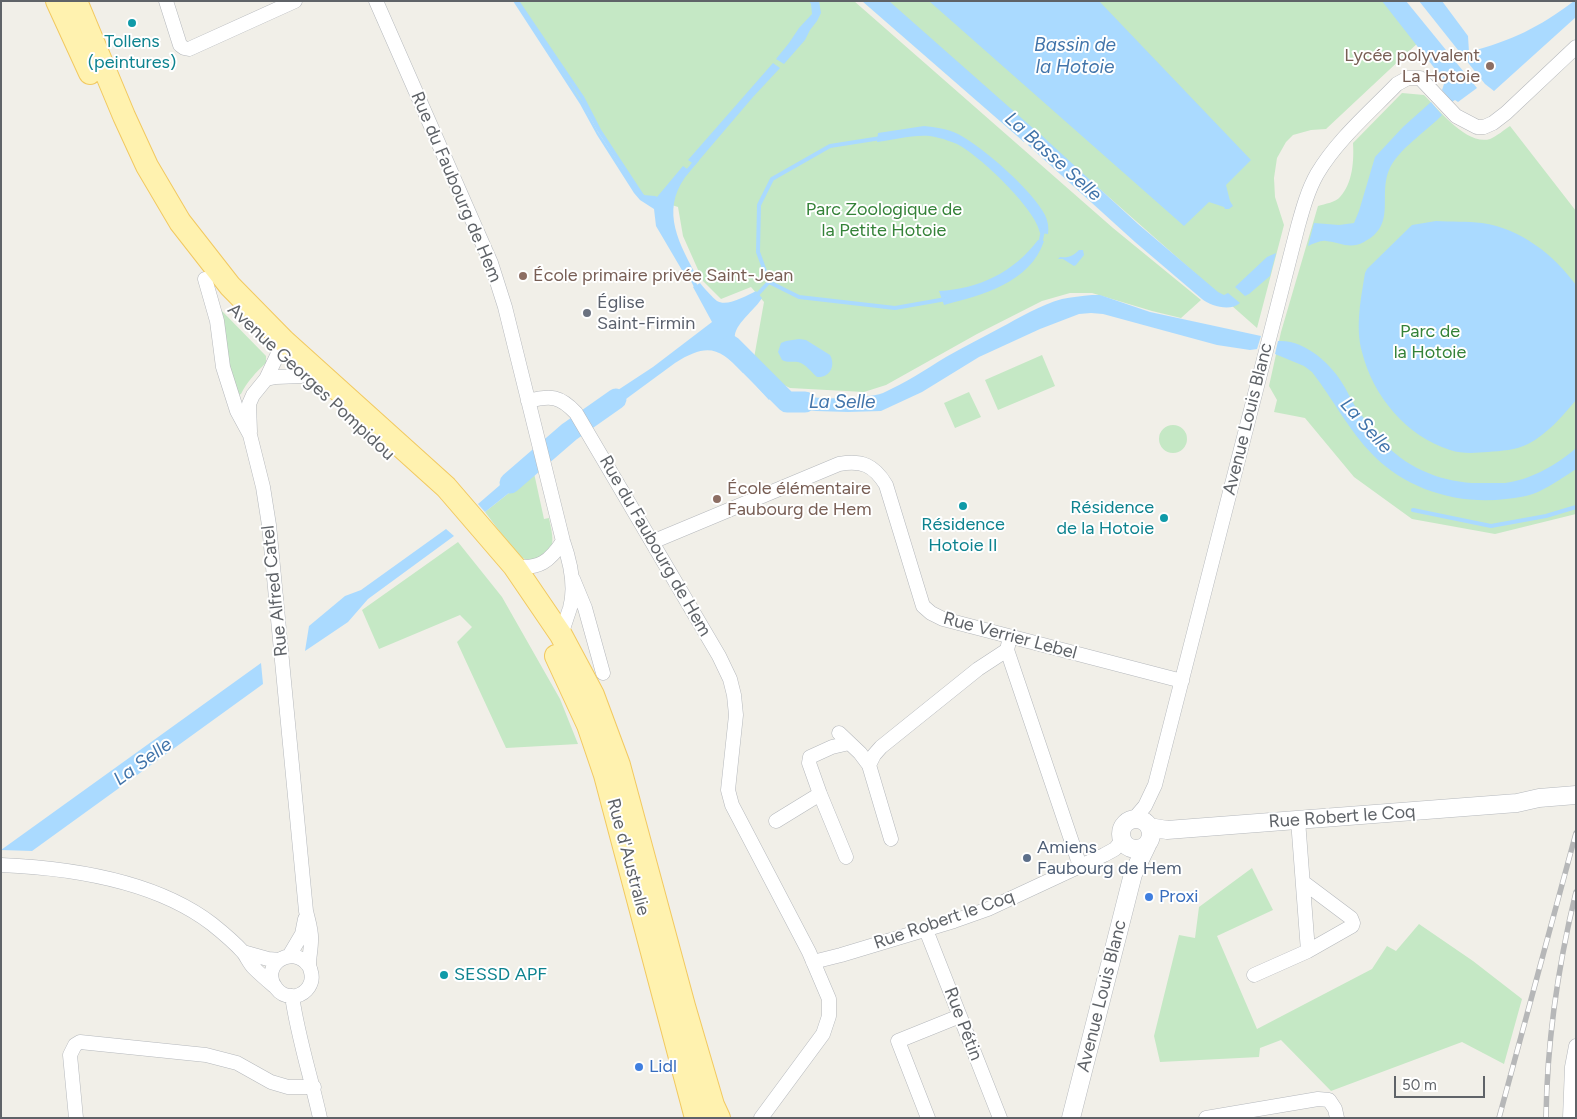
<!DOCTYPE html>
<meta charset="utf-8">
<style>
body{margin:0}
#map{position:relative;width:1577px;height:1119px;overflow:hidden;background:#f1efe8;font-family:Figtree,sans-serif}
canvas{display:block}
.frame{position:absolute;inset:0;border:2px solid #5f6368;pointer-events:none}
.scale{position:absolute;left:1394px;top:1076px;width:91px;height:22px;box-sizing:border-box;border:2px solid #5f6368;border-top:0;padding-left:6px;font-size:15px;line-height:18px;white-space:nowrap;color:#5f6368;-webkit-text-stroke:4px #fff;paint-order:stroke}
</style>
<div id="map">
<canvas width="1577" height="1119"></canvas>
<div class="frame"></div>
<div class="scale">50 m</div>
</div>
<script>
const ctx = document.querySelector('canvas').getContext('2d');
ctx.lineJoin = 'round';
function paint(path, color) {
  ctx.fillStyle = color;
  ctx.fill(path, 'evenodd');
}
function strokePath(path, color, width, dash) {
  ctx.strokeStyle = color;
  ctx.lineWidth = width;
  ctx.lineCap = dash ? 'butt' : 'round';
  ctx.setLineDash(dash || []);
  ctx.stroke(path);
}
function write(font, color, halo, rows, align = 'center') {
  ctx.font = font + ' Figtree,sans-serif';
  ctx.lineWidth = 4;
  ctx.setLineDash([]);
  ctx.textBaseline = 'middle';
  ctx.strokeStyle = halo;
  ctx.fillStyle = color;
  for (const [text, x, y, turn = 0] of rows) {
    ctx.save();
    ctx.translate(x, y);
    ctx.rotate((+turn || 0) * Math.PI / 180);
    ctx.textAlign = isNaN(turn) ? turn : align;
    if (halo) ctx.strokeText(text, 0, 0);
    ctx.fillText(text, 0, 0);
    ctx.restore();
  }
}
paint(new Path2D(`
 M 514,1 L 854,1 L 1113,228 L 1201,300 L 1181,318 L 1152,311 L 1092,293 L 1070,293 L 1042,301 L 977,334 L 886,385 L 864,392 L 790,388 L 773,380 L 754,358 L 764,302 L 751,287 L 721,299 L 703,281 L 683,236 L 678,207 L 641,195 Z
 M 887,1 L 1388,1 L 1420,41 L 1326,129 L 1311,130 L 1293,135 L 1286,142 L 1277,158 L 1274,178 L 1275,197 L 1284,225 L 1257,328 Z
 M 1402,93 L 1424,95 C 1438,109 1467,146 1490,139 C 1497,136 1504,130 1510,126 L 1576,211 L 1576,514 L 1495,534 L 1412,519 L 1354,477 L 1305,418 L 1274,412 L 1277,400 L 1269,386 L 1281,332 L 1318,206 C 1325,204 1336,202 1340,197 C 1353,183 1354,160 1353,143 Z
 M 221,310 L 266,356 L 266,363 C 256,372 247,382 241,394 L 238,395 L 235,392 L 218,316 Z
 M 1042,355 L 1055,386 L 998,410 L 985,380 Z
 M 969,392 L 981,417 L 955,428 L 944,403 Z
 M1159 439a14 14 0 1 1 28 0a14 14 0 1 1-28 0Z
 M 534,473 L 544,519 L 549,518 C 551,529 557,547 546,554 C 542,557 535,559 531,561 L 522,558 L 516,553 L 485,512 Z
 M 458,542 L 502,597 L 560,699 L 578,744 L 506,748 L 457,642 L 472,627 L 460,615 L 379,649 L 362,610 Z
 M 1252,868 L 1273,910 L 1217,936 L 1257,1029 L 1372,969 L 1387,946 L 1396,951 L 1419,924 L 1473,961 L 1522,999 L 1504,1064 L 1462,1042 L 1331,1091 L 1281,1040 L 1260,1048 L 1259,1057 L 1160,1062 L 1154,1036 L 1179,935 L 1195,938 L 1199,907 Z`), '#c5e8c5');
paint(new Path2D(`
 M 513,1 L 517,1 L 583,103 L 598,132 L 627,175 L 638,191 L 649,198 L 657,197 L 683,166 L 690,171 C 660,206 676,238 695,273 L 686,277 L 656,226 L 654,209 L 640,200 L 634,193 L 597,135 L 580,104 Z
 M 809,1 L 819,1 L 821,13 L 817,21 L 810,30 L 805,40 L 784,64 L 776,59 L 789,43 L 799,28 L 812,14 L 811,4 Z
 M 862,1 L 889,1 L 1035,130 L 1024,142 Z
 M 929,1 L 1099,1 L 1251,160 L 1226,185 L 1230,201 L 1233,206 L 1229,209 L 1225,209 L 1224,207 L 1209,202 L 1184,226 Z
 M 1382,1 L 1406,1 L 1477,88 L 1458,102 L 1455,100 L 1452,102 L 1442,90 L 1444,84 L 1439,74 Z
 M 1419,1 L 1442,1 L 1468,36 L 1469,52 C 1513,40 1538,28 1574,1 L 1576,1 L 1576,17 L 1494,91 L 1485,84 Z
 M 773,63 L 780,68 L 753,97 L 695,165 L 688,160 Z
 M 1431,102 L 1442,115 C 1426,132 1398,149 1389,170 C 1378,197 1397,225 1364,242 C 1349,250 1340,242 1326,241 C 1321,240 1313,244 1308,246 L 1314,223 L 1339,225 L 1354,223 L 1359,211 L 1375,157 L 1403,127 Z
 M 924,126 C 935,127 948,129 958,134 C 983,147 1033,191 1045,215 C 1048,221 1049,228 1048,234 L 1040,233 C 1036,209 979,155 957,144 C 951,142 945,139 939,138 C 920,132 897,140 877,142 L 878,133 Z
 M 1039,133 L 1138,224 L 1218,292 L 1224,295 L 1228,293 L 1240,303 C 1230,312 1211,306 1202,299 L 1135,242 L 1028,145 Z
 M 1436,221 C 1451,222 1467,221 1482,223 C 1521,229 1553,254 1576,285 L 1576,400 C 1563,416 1546,435 1528,444 C 1516,450 1501,451 1488,452 C 1475,453 1462,454 1450,450 C 1406,436 1373,396 1362,352 C 1355,327 1361,298 1365,273 L 1367,269 L 1412,225 Z
 M 1038,240 L 1044,241 C 1030,283 982,295 944,305 L 939,291 C 979,289 1014,272 1038,240 Z
 M 1079,250 L 1083,250 L 1084,255 L 1076,265 L 1074,266 L 1063,259 L 1058,259 L 1060,257 C 1069,258 1073,256 1079,250 Z
 M 1276,253 L 1270,276 L 1249,294 L 1245,296 L 1235,287 L 1267,257 Z
 M 700,283 C 703,287 714,299 717,301 C 727,307 746,296 756,291 L 762,298 C 756,309 733,325 735,338 C 737,347 750,357 756,363 L 743,373 C 719,347 707,343 675,363 L 596,421 L 589,409 L 653,367 L 712,322 L 693,287 Z
 M 1092,295 L 1100,295 L 1150,312 L 1261,336 L 1257,349 L 1250,350 L 1217,345 L 1103,314 L 1091,313 L 1079,314 L 1040,329 L 979,357 L 922,392 L 881,411 L 848,412 L 816,411 L 784,407 L 773,402 L 782,390 C 798,401 864,400 883,393 C 905,383 925,370 946,357 C 963,347 982,338 1000,328 C 1019,318 1040,305 1062,299 C 1071,297 1082,296 1092,295 Z
 M 799,339 L 806,340 L 830,355 C 836,366 830,378 817,377 C 811,372 806,364 798,362 C 792,361 788,363 782,360 L 778,352 L 781,343 L 786,341 Z
 M 1278,341 C 1304,339 1332,364 1344,386 C 1348,393 1351,399 1355,406 C 1364,419 1375,433 1386,445 C 1410,470 1447,484 1482,483 C 1490,483 1497,483 1505,483 C 1530,480 1557,465 1576,448 L 1576,469 C 1564,477 1552,485 1540,491 C 1530,496 1517,498 1506,499 C 1459,505 1407,490 1373,455 C 1349,431 1333,399 1312,372 L 1304,366 L 1275,354 Z
 M 758,366 L 778,388 L 769,400 L 746,375 Z
 M 569,423 L 577,436 L 553,455 L 549,440 Z
 M 530,456 L 534,473 L 485,512 L 478,504 L 514,473 Z
 M 446,529 L 454,536 L 368,599 L 348,622 L 305,651 L 309,626 L 345,596 L 361,590 Z
 M 261,663 L 263,684 L 32,851 L 1,850 Z`), '#aadaff');
strokePath(new Path2D(`
 M 517,1 L 582,97 L 599,130 L 643,197 L 655,198
 M 685,174 L 697,160
 M 1040,245 L 1043,230
 M 688,270 L 697,289
 M 769,282 L 799,297 L 895,308 L 946,299
 M 756,296 L 769,282 L 758,252 L 759,205 L 772,179 L 830,146 L 881,138
 M 1413,510 L 1491,526 L 1546,516 L 1576,507`), '#aadaff', 4);
strokePath(new Path2D(`
 M 731,346 L 787,402 L 805,402
 M 510,483 L 569,432 L 616,399`), '#aadaff', 21);
const minor = new Path2D(`
 M 166,1 L 180,45 L 184,48 L 189,49 L 295,1
 M 376,1 L 491,263 L 505,307 L 563,541 C 570,561 576,587 570,608 C 567,617 564,626 561,635
 M 205,279 L 217,321 L 223,367 L 237,411 L 250,435 L 263,487 L 269,525 L 306,911 C 308,920 312,931 311,941 C 311,949 309,957 309,965 C 310,970 310,967 311,972 C 314,983 307,993 296,996 C 288,997 281,995 276,988 C 259,967 291,942 309,966
 M 266,379 L 284,341
 M 528,401 C 551,395 560,396 576,413 L 719,656 L 730,679 L 734,695 L 736,715 L 728,790 L 732,805 L 809,952 L 829,999 L 829,1016 L 823,1034 L 761,1118
 M 250,432 L 249,404 L 253,395 L 266,379 L 276,377 L 301,376
 M 652,542 L 839,464 C 862,460 874,465 886,485 L 923,606 L 931,613 L 943,619 L 1182,681
 M 514,566 C 539,570 550,561 563,541
 M 573,579 L 585,608 L 603,673
 M 1007,650 L 1080,866
 M 839,733 L 860,753 L 869,765
 M 1133,820 L 1145,806 L 1155,785 L 1298,226 C 1303,208 1308,190 1317,174 C 1337,140 1370,112 1397,84 L 1408,78 L 1420,78 L 1456,116 L 1477,127 L 1484,127 L 1493,123 L 1506,113 L 1576,47
 M 1298,820 L 1308,951
 M 776,821 L 820,794
 M 891,839 L 869,765 L 874,755 L 881,747 L 978,669 L 1007,650 L 1010,637
 M 846,857 L 820,794 L 809,763 L 810,757 L 832,747 L 849,743
 M 1,865 C 70,868 156,881 212,924 C 222,932 234,942 243,952 C 247,957 249,963 254,968 C 260,974 267,980 274,986
 M 926,930 L 1000,1118
 M 243,952 L 268,959 L 280,960
 M 289,956 L 302,934 L 305,919
 M 813,962 L 841,955 L 954,921 L 988,909 L 1104,855 L 1115,849 L 1122,840
 M 1254,975 L 1308,951 L 1352,926 L 1353,923 L 1351,918 L 1303,882
 M 292,996 C 298,1038 311,1077 320,1118
 M 76,1118 L 70,1055 L 75,1045 L 80,1042 L 206,1055 L 237,1063 L 271,1082 L 288,1087 L 314,1087
 M 928,1118 L 898,1041 L 960,1016
 M 1206,1118 L 1318,1099 L 1329,1100 L 1335,1109 L 1337,1118
 M 1570,1118 L 1572,1067 L 1576,1046`);
const tertiary = new Path2D(`
 M1121 834a15 15 0 1 1 30 0a15 15 0 1 1-30 0Z
 M 1149,827 L 1167,830 L 1517,803 L 1539,798 L 1576,795
 M 1071,1118 L 1133,874 L 1147,845`);
const primary = new Path2D(`
 M 57,1 L 90,73
 M 76,1 L 124,116 L 147,166 L 180,222 L 230,286 L 284,341 L 446,487 L 514,566 L 561,635 L 593,695 L 619,765 L 684,1006 L 713,1105 L 719,1118
 M 556,656 L 588,725 L 605,775 L 696,1118`);
strokePath(minor, '#b5b8bc', 15);
strokePath(tertiary, '#b5b8bc', 19);
strokePath(primary, '#f2c960', 24);
strokePath(minor, '#fff', 14);
strokePath(tertiary, '#fff', 18);
strokePath(primary, '#fff2af', 22);
const rail = new Path2D(`
 M 1499,1118 L 1576,833
 M 1546,1118 C 1547,1041 1558,966 1576,892`);
strokePath(rail, '#b6b7b8', 5.5);
strokePath(rail, '#fff', 4, [11]);
for (const [x, y, r, color] of [
 [132,23,5,"#0f9aa8"],
 [1490,66,5,"#8d6e63"],
 [523,276,5,"#8d6e63"],
 [587,313,5,"#6b7280"],
 [717,499,5,"#8d6e63"],
 [963,506,5,"#0f9aa8"],
 [1164,518,5,"#0f9aa8"],
 [1027,858,5,"#5c6f8a"],
 [1149,897,5,"#3f7fe0"],
 [444,975,5,"#0f9aa8"],
 [639,1067,5,"#3f7fe0"]
]) {
  const dot = new Path2D();
  dot.arc(x, y, r, 0, 2 * Math.PI);
  ctx.fillStyle = color;
  ctx.fill(dot);
  strokePath(dot, '#fff', 2);
}
write('18px', '#0d838f', '#fff', [
 ["Tollens",132,42],
 ["(peintures)",132,63],
 ["Résidence",1154,508,"right"],
 ["de la Hotoie",1154,529,"right"],
 ["Résidence",963,525],
 ["Hotoie II",963,546],
 ["SESSD APF",454,975,"left"]
]);
write('18px', '#785e54', '#fff', [
 ["Lycée polyvalent",1480,56,"right"],
 ["La Hotoie",1480,77,"right"],
 ["École primaire privée Saint-Jean",533,276],
 ["École élémentaire",727,489],
 ["Faubourg de Hem",727,510]
], 'left');
write('18px', '#5f6368', '#fff', [
 ["Rue du Faubourg de Hem",456,187,67],
 ["Avenue Georges Pompidou",311,382,43],
 ["Avenue Louis Blanc",1248,419,-76],
 ["Rue du Faubourg de Hem",655,546,60],
 ["Rue Alfred Catel",275,591,-96],
 ["Rue Verrier Lebel",1010,636,15],
 ["Rue Robert le Coq",1342,817,-4],
 ["Rue d'Australie",628,857,75],
 ["Rue Robert le Coq",944,920,-19],
 ["Avenue Louis Blanc",1102,996,-76],
 ["Rue Pétin",963,1024,69]
]);
write('18px', '#348238', '#fff', [
 ["Parc Zoologique de",884,210],
 ["la Petite Hotoie",884,231],
 ["Parc de",1430,332],
 ["la Hotoie",1430,353]
]);
write('18px', '#5b616d', '#fff', [
 ["Église",597,303],
 ["Saint-Firmin",597,324]
], 'left');
write('18px', '#4e5e75', '#fff', [
 ["Amiens",1037,848],
 ["Faubourg de Hem",1037,869]
], 'left');
write('18px', '#366cbe', '#fff', [
 ["Proxi",1159,897],
 ["Lidl",649,1067]
], 'left');
write('italic 19px', '#4174aa', '#fff', [
 ["Bassin de",1075,45],
 ["la Hotoie",1075,67],
 ["La Basse Selle",1053,157,42],
 ["La Selle",842,402],
 ["La Selle",1366,426,48],
 ["La Selle",143,762,-36]
]);
</script>
